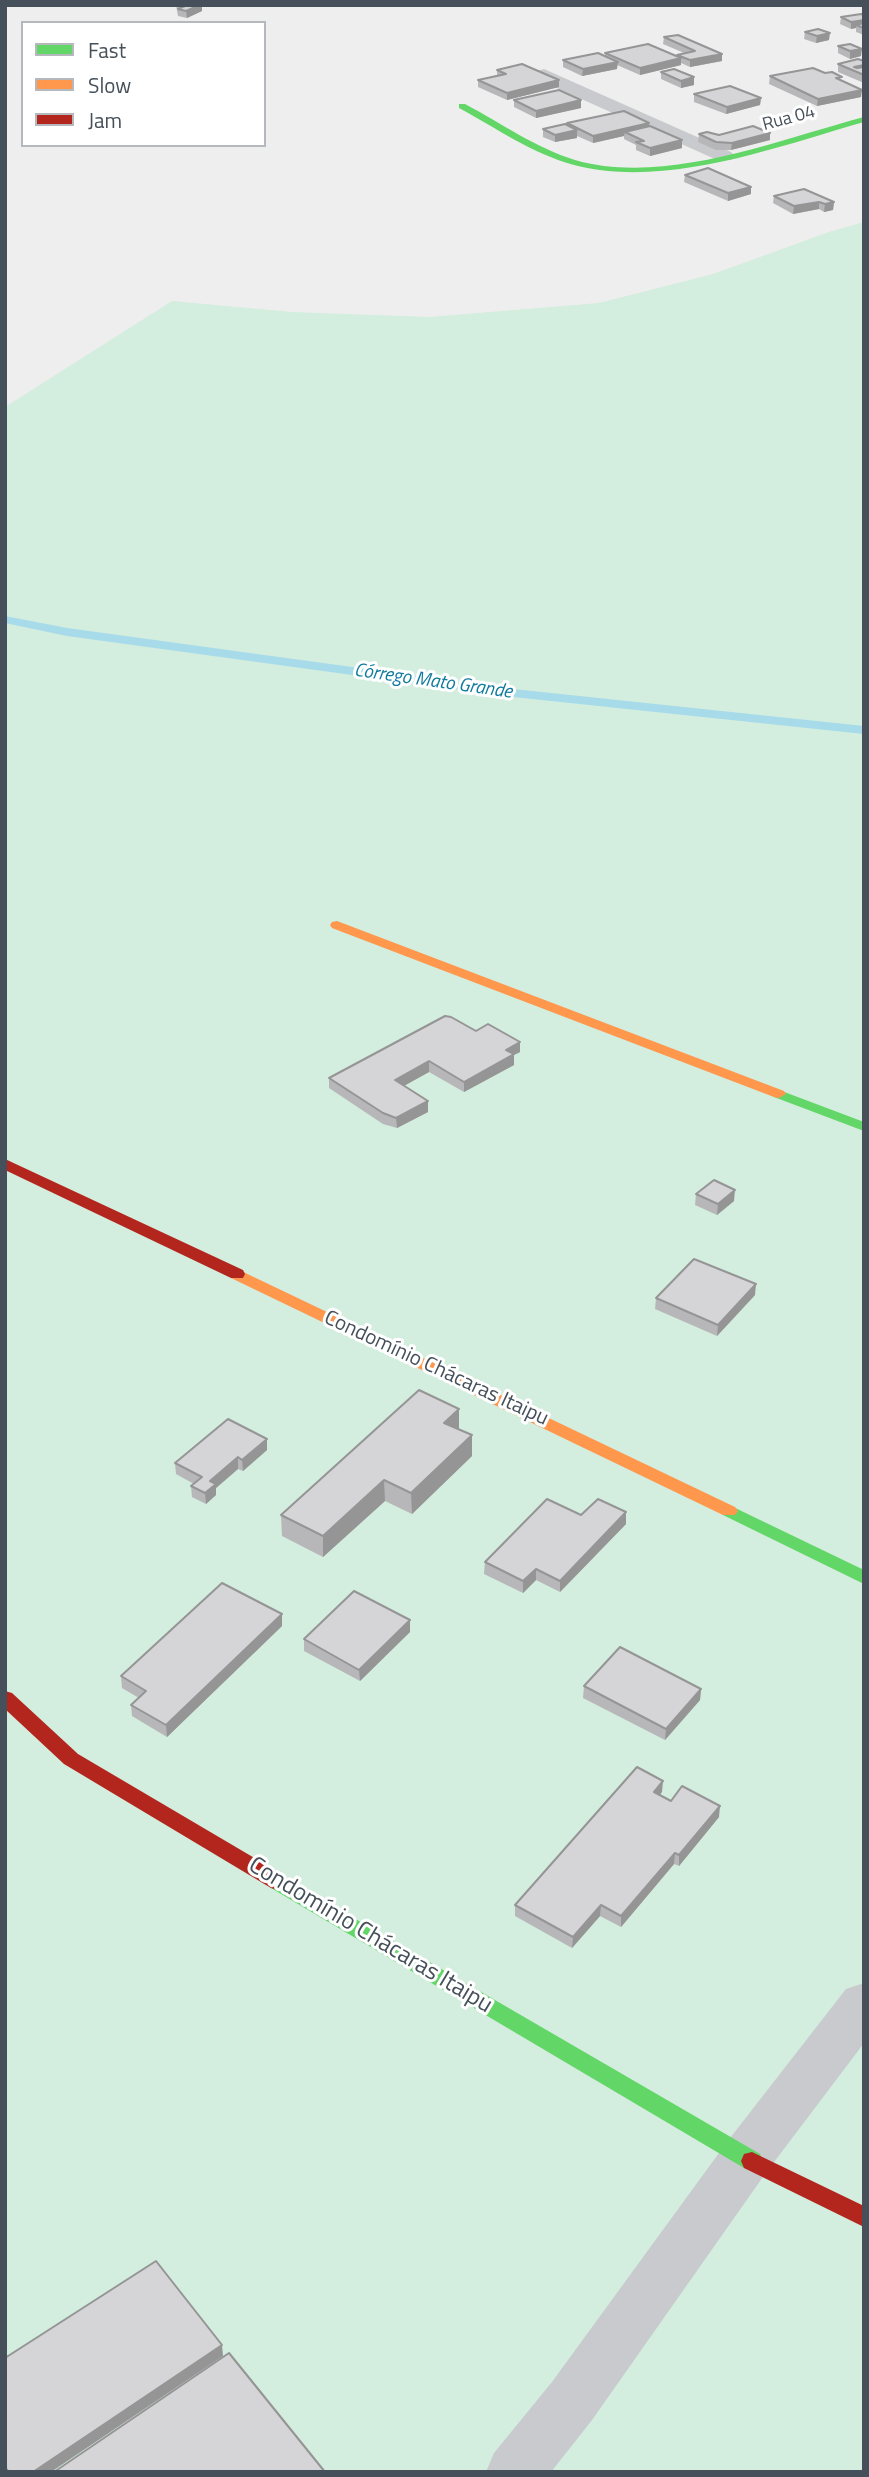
<!DOCTYPE html>
<meta charset="utf-8">
<style>
body{margin:0}
#map{position:relative;width:869px;height:2477px;overflow:hidden;background:#efeeee;font-family:"Titillium Web",sans-serif}
canvas{display:block}
.frame{position:absolute;inset:0;border:7px solid #46505a;pointer-events:none}
.legend{position:absolute;left:21px;top:21px;width:245px;height:126px;box-sizing:border-box;background:#fff;border:2px solid #b5b9bd;margin:0;padding:9px 12px;list-style:none;font-size:21px;color:#46505a}
.legend li{display:flex;align-items:center;gap:14px;height:35px}
.legend b{width:35px;border:2px solid #b5b9bd}
</style>
<div id="map">
<canvas width="869" height="2477"></canvas>
<div class="frame"></div>
<ul class="legend">
<li><b style="height:9px;background:#63d668"></b>Fast</li>
<li><b style="height:9px;background:#ff974d"></b>Slow</li>
<li><b style="height:9px;background:#b3261e"></b>Jam</li>
</ul>
</div>
<script>
const ctx = document.querySelector('canvas').getContext('2d');
ctx.lineJoin = 'round';
function paint(path, color) {
  ctx.fillStyle = color;
  ctx.fill(path, 'evenodd');
}
function strokePath(path, color, width, dash) {
  ctx.strokeStyle = color;
  ctx.lineWidth = width;
  ctx.lineCap = dash ? 'butt' : 'round';
  ctx.setLineDash(dash || []);
  ctx.stroke(path);
}
function write(font, color, halo, rows, align = 'center') {
  ctx.font = font + ' "Titillium Web",sans-serif';
  ctx.lineWidth = 6;
  ctx.setLineDash([]);
  ctx.textBaseline = 'middle';
  ctx.strokeStyle = halo;
  ctx.fillStyle = color;
  for (const [text, x, y, turn = 0] of rows) {
    ctx.save();
    ctx.translate(x, y);
    ctx.rotate((+turn || 0) * Math.PI / 180);
    ctx.textAlign = isNaN(turn) ? turn : align;
    if (halo) ctx.strokeText(text, 0, 0);
    ctx.fillText(text, 0, 0);
    ctx.restore();
  }
}
paint(new Path2D(`
 M 864,222 L 864,2472 L 5,2472 L 5,407 L 172,301 L 292,312 L 429,317 L 599,303 L 713,274 L 829,232 Z`), '#d3edde');
paint(new Path2D(`
 M 5,616 L 67,628 L 513,689 L 864,726 L 864,734 L 513,697 L 67,636 L 5,623 Z`), '#a8dbea');
paint(new Path2D(`
 M 544,69 L 731,152 L 735,156 L 731,160 L 717,160 L 537,79 L 534,75 L 537,71 Z
 M 864,1983 L 864,2043 L 765,2174 L 592,2420 L 551,2472 L 486,2472 L 494,2453 L 552,2382 L 727,2142 L 846,1989 Z`), '#c8cacd');
paint(new Path2D(`
 M 459,104 L 465,104 C 501,123 536,148 575,160 C 665,186 777,140 864,117 L 864,122 C 776,147 666,189 574,165 C 533,154 496,128 459,108 Z
 M 779,1090 L 864,1122 L 864,1131 L 774,1097 L 772,1094 Z
 M 729,1505 L 864,1570 L 864,1584 L 723,1515 L 720,1511 L 723,1507 Z
 M 278,1874 L 760,2154 L 763,2161 L 760,2168 L 752,2170 L 744,2168 L 271,1888 L 268,1882 L 271,1876 Z`), '#63d668');
paint(new Path2D(`
 M 337,921 L 784,1091 L 786,1094 L 779,1098 L 774,1097 L 332,928 L 330,925 L 332,922 Z
 M 237,1269 L 735,1507 L 738,1511 L 735,1515 L 723,1515 L 231,1278 L 229,1274 Z`), '#ff974d');
paint(new Path2D(`
 M 5,1159 L 243,1270 L 245,1274 L 243,1278 L 231,1278 L 5,1170 Z
 M 5,1691 L 12,1693 L 78,1754 L 285,1876 L 288,1882 L 285,1888 L 278,1890 L 271,1888 L 64,1764 L 5,1709 Z
 M 752,2152 L 864,2206 L 864,2227 L 744,2168 L 741,2161 L 744,2154 Z`), '#b3261e');
paint(new Path2D(`
 M 176,5 L 202,5 L 202,11 L 187,18 L 178,16 Z
 M 864,15 L 864,35 L 856,32 L 856,28 L 851,29 L 840,24 L 841,17 Z
 M 805,32 L 829,40 L 816,43 L 804,39 Z
 M 664,37 L 722,61 L 690,67 L 681,63 L 681,65 L 640,75 L 617,65 L 617,69 L 582,76 L 563,67 L 563,60 L 605,56 L 605,53 L 677,57 L 677,55 L 684,53 L 663,44 Z
 M 838,46 L 861,56 L 850,59 L 838,53 Z
 M 864,61 L 864,83 L 838,72 L 838,64 Z
 M 497,70 L 559,87 L 507,100 L 478,87 L 478,80 L 497,75 Z
 M 661,72 L 694,77 L 694,85 L 681,88 L 661,79 Z
 M 770,76 L 842,81 L 861,97 L 817,106 L 769,84 Z
 M 694,94 L 761,98 L 760,105 L 726,114 L 694,102 Z
 M 514,100 L 581,100 L 581,108 L 536,118 L 514,107 Z
 M 567,123 L 649,126 L 682,148 L 650,156 L 636,150 L 636,145 L 624,139 L 624,136 L 593,143 L 577,136 L 577,138 L 555,142 L 543,137 L 543,129 L 567,125 Z
 M 770,133 L 770,140 L 731,150 L 716,150 L 698,142 L 699,134 L 719,135 Z
 M 685,175 L 751,194 L 728,201 L 684,182 Z
 M 774,196 L 834,202 L 833,210 L 824,212 L 819,209 L 793,214 L 773,203 Z
 M 476,1031 L 520,1042 L 520,1052 L 514,1055 L 514,1065 L 464,1092 L 429,1072 L 403,1086 L 428,1101 L 428,1112 L 397,1128 L 383,1124 L 329,1088 L 329,1078 Z
 M 696,1194 L 734,1201 L 717,1215 L 695,1205 Z
 M 755,1295 L 717,1336 L 655,1309 L 656,1298 Z
 M 459,1430 L 472,1435 L 472,1456 L 412,1514 L 385,1501 L 323,1557 L 282,1536 L 281,1515 Z
 M 267,1450 L 243,1471 L 238,1469 L 216,1488 L 216,1495 L 206,1504 L 192,1497 L 191,1486 L 194,1484 L 176,1474 L 175,1463 Z
 M 581,1515 L 626,1524 L 560,1592 L 536,1580 L 523,1593 L 484,1574 L 485,1562 Z
 M 282,1614 L 282,1626 L 167,1737 L 132,1716 L 131,1705 L 139,1698 L 122,1688 L 121,1676 Z
 M 410,1620 L 410,1632 L 360,1681 L 304,1651 L 304,1639 Z
 M 584,1686 L 701,1689 L 700,1700 L 665,1740 L 583,1698 Z
 M 662,1792 L 660,1795 L 671,1801 L 719,1817 L 679,1866 L 674,1864 L 621,1927 L 600,1916 L 572,1948 L 515,1916 L 515,1905 Z`), '#b7b7b9');
paint(new Path2D(`
 M 200,5 L 202,5 L 202,11 L 187,18 L 186,11 Z
 M 864,20 L 864,27 L 856,25 L 856,28 L 851,29 L 851,22 Z
 M 830,33 L 829,40 L 816,43 L 817,36 Z
 M 862,49 L 861,56 L 850,59 L 850,51 Z
 M 722,54 L 722,61 L 690,67 L 690,60 Z
 M 681,58 L 681,65 L 640,75 L 640,68 Z
 M 618,62 L 617,69 L 582,76 L 583,69 Z
 M 694,77 L 694,85 L 681,88 L 681,81 Z
 M 559,80 L 559,87 L 507,100 L 507,93 Z
 M 862,90 L 861,97 L 817,106 L 818,99 Z
 M 761,98 L 760,105 L 726,114 L 727,107 Z
 M 581,100 L 581,108 L 536,118 L 536,111 Z
 M 649,123 L 649,130 L 625,132 L 624,136 L 593,143 L 593,136 Z
 M 577,130 L 577,138 L 555,142 L 555,135 Z
 M 770,133 L 770,140 L 731,150 L 732,143 Z
 M 682,140 L 682,148 L 650,156 L 650,148 Z
 M 751,187 L 751,194 L 728,201 L 728,193 Z
 M 819,202 L 819,209 L 793,214 L 794,206 Z
 M 834,202 L 833,210 L 824,212 L 825,204 Z
 M 520,1042 L 520,1052 L 514,1055 L 514,1065 L 464,1092 L 464,1082 L 506,1050 Z
 M 429,1061 L 429,1072 L 395,1091 L 395,1080 Z
 M 428,1101 L 428,1112 L 397,1128 L 396,1118 Z
 M 735,1190 L 734,1201 L 717,1215 L 718,1204 Z
 M 756,1284 L 755,1295 L 717,1336 L 718,1325 Z
 M 459,1409 L 459,1429 L 444,1423 Z
 M 472,1435 L 472,1456 L 412,1514 L 411,1493 Z
 M 267,1439 L 267,1450 L 243,1471 L 242,1460 Z
 M 238,1457 L 238,1469 L 216,1488 L 216,1495 L 206,1504 L 205,1493 L 210,1481 Z
 M 384,1480 L 385,1501 L 323,1557 L 323,1536 Z
 M 626,1512 L 626,1524 L 560,1592 L 560,1581 Z
 M 536,1569 L 536,1580 L 523,1593 L 523,1581 Z
 M 282,1614 L 282,1626 L 167,1737 L 166,1725 Z
 M 410,1620 L 410,1632 L 360,1681 L 359,1670 Z
 M 701,1689 L 700,1700 L 665,1740 L 666,1729 Z
 M 663,1781 L 662,1792 L 653,1803 L 654,1792 Z
 M 720,1806 L 719,1817 L 679,1866 L 679,1855 Z
 M 675,1853 L 674,1864 L 621,1927 L 621,1916 Z
 M 601,1905 L 600,1916 L 572,1948 L 573,1937 Z
 M 222,2345 L 223,2356 L 51,2472 L 33,2472 Z`), '#959596');
const building = new Path2D(`
 M 181,5 L 200,5 L 186,11 L 178,9 L 185,6 Z
 M 861,14 L 864,15 L 864,20 L 851,22 L 841,17 Z
 M 864,23 L 864,28 L 856,25 Z
 M 818,29 L 830,33 L 817,36 L 805,32 Z
 M 678,35 L 722,54 L 690,60 L 677,55 L 695,51 L 664,37 Z
 M 648,44 L 681,58 L 640,68 L 605,53 Z
 M 850,44 L 862,49 L 850,51 L 838,46 Z
 M 598,53 L 618,62 L 583,69 L 563,60 Z
 M 858,59 L 864,61 L 864,65 L 854,67 L 857,68 L 864,67 L 864,75 L 838,64 Z
 M 522,64 L 559,80 L 507,93 L 478,80 L 506,74 L 497,70 Z
 M 813,68 L 825,73 L 832,72 L 842,77 L 836,78 L 862,90 L 818,99 L 770,76 Z
 M 674,69 L 694,77 L 681,81 L 661,72 Z
 M 730,86 L 761,98 L 727,107 L 694,94 Z
 M 559,90 L 581,100 L 536,111 L 514,100 Z
 M 624,111 L 649,123 L 593,136 L 567,123 Z
 M 565,124 L 577,130 L 555,135 L 543,129 Z
 M 650,126 L 682,140 L 650,148 L 636,142 L 644,141 L 625,132 Z
 M 753,126 L 770,133 L 732,143 L 716,142 L 699,134 L 707,132 L 719,135 Z
 M 708,168 L 751,187 L 728,193 L 685,175 Z
 M 804,189 L 834,202 L 825,204 L 819,202 L 794,206 L 774,196 Z
 M 445,1016 L 451,1017 L 476,1031 L 488,1024 L 520,1042 L 506,1050 L 514,1054 L 464,1082 L 429,1061 L 395,1080 L 428,1101 L 396,1118 L 383,1113 L 329,1078 Z
 M 714,1180 L 735,1190 L 718,1204 L 696,1194 Z
 M 694,1259 L 756,1284 L 718,1325 L 656,1298 Z
 M 419,1390 L 459,1409 L 444,1423 L 472,1435 L 411,1493 L 384,1480 L 323,1536 L 281,1515 Z
 M 228,1419 L 267,1439 L 242,1460 L 238,1457 L 210,1481 L 216,1484 L 205,1493 L 191,1486 L 202,1477 L 175,1463 Z
 M 547,1499 L 581,1515 L 598,1499 L 626,1512 L 560,1581 L 536,1569 L 523,1581 L 485,1562 Z
 M 222,1583 L 282,1614 L 166,1725 L 131,1705 L 146,1691 L 121,1676 Z
 M 354,1591 L 410,1620 L 359,1670 L 304,1639 Z
 M 620,1647 L 701,1689 L 666,1729 L 584,1686 Z
 M 637,1767 L 663,1781 L 654,1792 L 671,1801 L 682,1786 L 720,1806 L 679,1855 L 675,1853 L 621,1916 L 601,1905 L 573,1937 L 515,1905 Z
 M 156,2261 L 222,2345 L 33,2472 L 9,2472 L 5,2467 L 5,2358 Z
 M 229,2353 L 325,2472 L 54,2472 Z`);
paint(building, '#d5d5d7');
strokePath(building, '#959596', 2);
write('18px', '#46505a', '#fff', [
 ["Rua 04",789,119,-15]
]);
write('italic 19px', '#107b9d', '#fff', [
 ["Córrego Mato Grande",433,682,8]
]);
write('21px', '#46505a', '#fff', [
 ["Condomínio Chácaras Itaipu",436,1369,25]
]);
write('24px', '#46505a', '#fff', [
 ["Condomínio Chácaras Itaipu",370,1936,31]
]);
</script>
